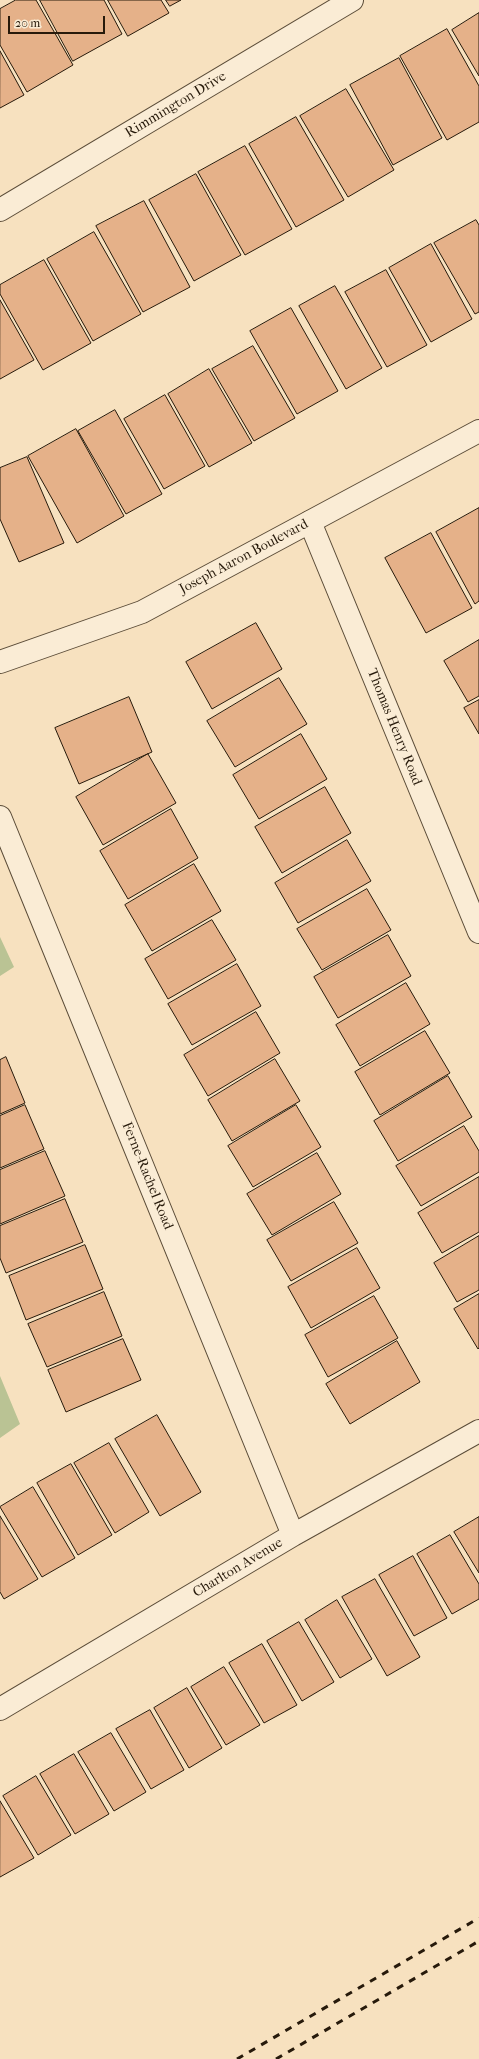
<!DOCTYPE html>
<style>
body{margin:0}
#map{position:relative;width:479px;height:2059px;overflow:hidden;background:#f7e1bf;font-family:"IM FELL French Canon",serif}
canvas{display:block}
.scale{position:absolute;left:8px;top:16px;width:97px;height:18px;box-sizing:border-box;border:2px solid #271a0b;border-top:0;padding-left:5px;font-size:12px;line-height:14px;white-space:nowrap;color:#271a0b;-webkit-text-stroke:3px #faecd5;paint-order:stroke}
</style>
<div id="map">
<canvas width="479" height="2059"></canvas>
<div class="scale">20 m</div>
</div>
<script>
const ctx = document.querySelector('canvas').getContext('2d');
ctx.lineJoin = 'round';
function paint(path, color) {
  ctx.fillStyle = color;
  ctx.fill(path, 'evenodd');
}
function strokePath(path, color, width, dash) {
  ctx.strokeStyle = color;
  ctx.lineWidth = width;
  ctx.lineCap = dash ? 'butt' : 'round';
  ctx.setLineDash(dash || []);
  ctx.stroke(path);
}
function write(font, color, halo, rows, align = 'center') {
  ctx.font = font + ' "IM FELL French Canon",serif';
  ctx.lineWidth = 3;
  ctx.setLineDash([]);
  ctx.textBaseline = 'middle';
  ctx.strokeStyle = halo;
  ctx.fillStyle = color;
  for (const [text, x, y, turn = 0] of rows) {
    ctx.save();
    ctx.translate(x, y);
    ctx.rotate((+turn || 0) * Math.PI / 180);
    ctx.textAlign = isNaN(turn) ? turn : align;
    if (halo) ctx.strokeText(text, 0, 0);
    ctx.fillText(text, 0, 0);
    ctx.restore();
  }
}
paint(new Path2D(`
 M 0,937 L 14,967 L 0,976 Z
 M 0,1376 L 20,1424 L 0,1438 Z`), '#bac394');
const building = new Path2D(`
 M 16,0 L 36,0 L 73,65 L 27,92 L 0,45 L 0,9 Z
 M 40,0 L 104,0 L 122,34 L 73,61 Z
 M 108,0 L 161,0 L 169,13 L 128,36 Z
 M 166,0 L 181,0 L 170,6 Z
 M 479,13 L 479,76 L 452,30 Z
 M 447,29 L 479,86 L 479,122 L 447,140 L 400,56 Z
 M 0,51 L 24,95 L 0,108 Z
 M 399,58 L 442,138 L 393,165 L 350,85 Z
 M 346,89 L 394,170 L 348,197 L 300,116 Z
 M 296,117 L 344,200 L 296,227 L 249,144 Z
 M 245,146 L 292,229 L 245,255 L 198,172 Z
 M 196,174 L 241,255 L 194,281 L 149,200 Z
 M 144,201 L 190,287 L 143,312 L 96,226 Z
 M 476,220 L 479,225 L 479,312 L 475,314 L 434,243 Z
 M 94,232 L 141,314 L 93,341 L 47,259 Z
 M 431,244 L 472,319 L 431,342 L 389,268 Z
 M 44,260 L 91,343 L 43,370 L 0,294 L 0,285 Z
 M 386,270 L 427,345 L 387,367 L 345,292 Z
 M 335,286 L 382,368 L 346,389 L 299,306 Z
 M 0,300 L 34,360 L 0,379 Z
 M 291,308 L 338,391 L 297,414 L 250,331 Z
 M 253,346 L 295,418 L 254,441 L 212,369 Z
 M 209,369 L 252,443 L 209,467 L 168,394 Z
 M 165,395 L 205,466 L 164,489 L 124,419 Z
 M 115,410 L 162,494 L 126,514 L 78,431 Z
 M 76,429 L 124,516 L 77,543 L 28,456 Z
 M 27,457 L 64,543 L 19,562 L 0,519 L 0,468 Z
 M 479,508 L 479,601 L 475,604 L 436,532 Z
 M 431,533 L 472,608 L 426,633 L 385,558 Z
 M 256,623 L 282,669 L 212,709 L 186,662 Z
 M 479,640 L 479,696 L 468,702 L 444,661 Z
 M 279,678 L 307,724 L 235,767 L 207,721 Z
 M 129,697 L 152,752 L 79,784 L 55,728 Z
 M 479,700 L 479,734 L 464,708 Z
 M 301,734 L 327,779 L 259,819 L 233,775 Z
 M 148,754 L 176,803 L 103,845 L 76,797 Z
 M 325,787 L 351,833 L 282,873 L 255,827 Z
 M 171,809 L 198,858 L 128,899 L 100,851 Z
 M 347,840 L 371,881 L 298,923 L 275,883 Z
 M 194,864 L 221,911 L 152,951 L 125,905 Z
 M 367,889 L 391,930 L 322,970 L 297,929 Z
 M 212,920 L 236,960 L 168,999 L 145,959 Z
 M 388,935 L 411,976 L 338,1018 L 314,977 Z
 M 237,964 L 261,1006 L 192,1045 L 168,1004 Z
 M 406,983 L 430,1024 L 360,1066 L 336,1025 Z
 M 256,1012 L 280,1053 L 208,1096 L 184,1055 Z
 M 425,1031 L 450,1073 L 380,1115 L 355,1072 Z
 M 6,1057 L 25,1103 L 0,1114 L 0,1060 Z
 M 275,1059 L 300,1101 L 232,1141 L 208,1100 Z
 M 448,1076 L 472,1117 L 398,1161 L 374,1121 Z
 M 25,1105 L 44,1149 L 0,1168 L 0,1116 Z
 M 296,1105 L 321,1147 L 253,1187 L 228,1146 Z
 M 464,1126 L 479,1151 L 479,1172 L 421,1206 L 396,1166 Z
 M 45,1151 L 65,1196 L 0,1224 L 0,1170 Z
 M 317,1153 L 341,1194 L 272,1235 L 247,1194 Z
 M 479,1177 L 479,1232 L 442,1253 L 418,1213 Z
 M 65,1199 L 83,1242 L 6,1273 L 0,1258 L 0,1226 Z
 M 334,1202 L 358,1243 L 291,1281 L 267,1240 Z
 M 479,1236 L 479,1290 L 457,1302 L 434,1263 Z
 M 85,1245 L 103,1289 L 26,1320 L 9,1276 Z
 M 357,1248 L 380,1288 L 311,1328 L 288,1287 Z
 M 104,1292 L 122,1336 L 47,1367 L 28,1324 Z
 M 479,1294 L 479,1348 L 478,1349 L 454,1309 Z
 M 374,1296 L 398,1338 L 328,1377 L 305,1335 Z
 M 123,1339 L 141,1380 L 66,1412 L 48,1370 Z
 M 397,1341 L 420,1382 L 350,1424 L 326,1384 Z
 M 157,1415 L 201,1492 L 160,1516 L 115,1439 Z
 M 109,1443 L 149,1512 L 115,1533 L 74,1463 Z
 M 71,1464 L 112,1535 L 78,1555 L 37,1483 Z
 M 33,1487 L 75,1558 L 42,1577 L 0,1507 Z
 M 0,1516 L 38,1579 L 4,1599 L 0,1592 Z
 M 479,1517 L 479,1573 L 454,1532 Z
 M 450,1535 L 479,1584 L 479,1599 L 452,1614 L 417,1554 Z
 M 413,1556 L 447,1618 L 414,1636 L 379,1575 Z
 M 375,1579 L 420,1657 L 387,1676 L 342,1597 Z
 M 337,1600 L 372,1659 L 340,1678 L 305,1620 Z
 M 299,1622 L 334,1682 L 302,1701 L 267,1641 Z
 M 262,1644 L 297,1705 L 264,1723 L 229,1663 Z
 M 224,1667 L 260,1725 L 226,1745 L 191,1687 Z
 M 187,1688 L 222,1748 L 189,1768 L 154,1708 Z
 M 150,1710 L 184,1770 L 151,1789 L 116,1729 Z
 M 111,1733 L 146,1792 L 114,1811 L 78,1752 Z
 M 74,1754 L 109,1814 L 75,1834 L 40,1774 Z
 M 36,1776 L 71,1835 L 38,1855 L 3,1796 Z
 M 0,1801 L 34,1858 L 0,1877 Z`);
paint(building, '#e5b189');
strokePath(building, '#271a0b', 1);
const minor = new Path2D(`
 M 0,210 L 352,0
 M 310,522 L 479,932
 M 0,817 L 293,1535
 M 0,1709 L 293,1535 L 479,1431`);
const tertiary = new Path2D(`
 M 0,662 L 142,612 L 479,431`);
strokePath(minor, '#5b4c38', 24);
strokePath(tertiary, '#5b4c38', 24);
strokePath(minor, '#faecd5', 22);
strokePath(tertiary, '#faecd5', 22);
strokePath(new Path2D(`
 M 237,2059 L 479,1918
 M 276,2059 L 479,1941`), '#271a0b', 3, [7, 7]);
write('14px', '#271a0b', '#faecd5', [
 ["Rimmington Drive",176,105,-31],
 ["Joseph Aaron Boulevard",244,557,-28],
 ["Thomas Henry Road",394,727,68],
 ["Ferne-Rachel Road",147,1176,68],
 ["Charlton Avenue",238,1568,-31]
]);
</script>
